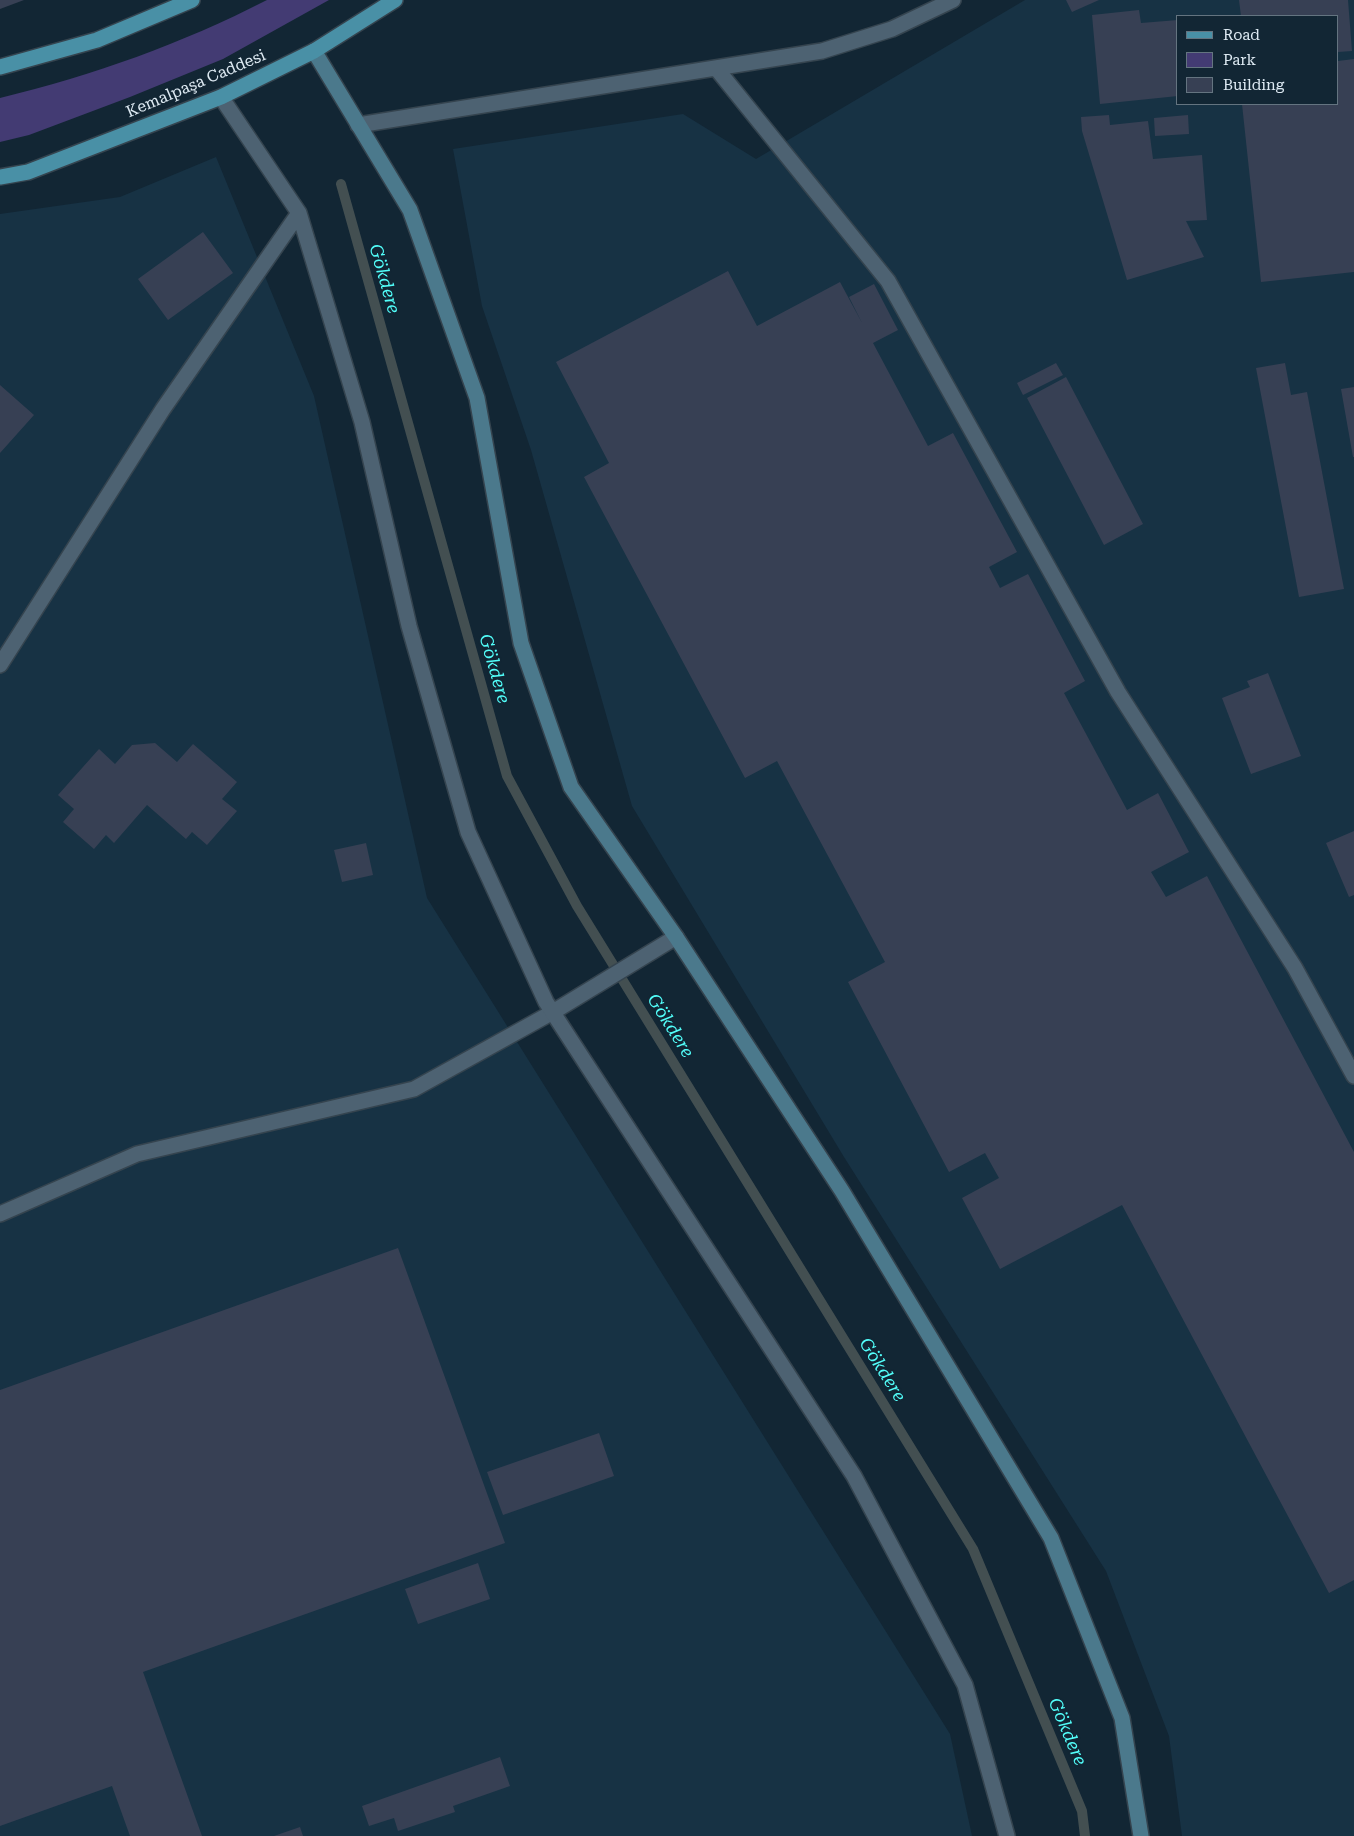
<!DOCTYPE html>
<meta charset="utf-8">
<style>
body{margin:0}
#map{position:relative;width:1354px;height:1836px;overflow:hidden;background:#122634;font-family:"Roboto Serif",serif}
canvas{display:block}
.legend{position:absolute;left:1176px;top:15px;width:162px;height:90px;box-sizing:border-box;background:#122634;border:1px solid #647480;margin:0;padding:6px 9px;list-style:none;font-size:15px;color:#deeaf3}
.legend li{display:flex;align-items:center;gap:10px;height:25px}
.legend b{width:25px;border:1px solid #647480}
</style>
<div id="map">
<canvas width="1354" height="1836"></canvas>
<ul class="legend">
<li><b style="height:6px;background:#4990a6"></b>Road</li>
<li><b style="height:14px;background:#433b73"></b>Park</li>
<li><b style="height:14px;background:#374054"></b>Building</li>
</ul>
</div>
<script>
const ctx = document.querySelector('canvas').getContext('2d');
ctx.lineJoin = 'round';
function paint(path, color) {
  ctx.fillStyle = color;
  ctx.fill(path, 'evenodd');
}
function strokePath(path, color, width, dash) {
  ctx.strokeStyle = color;
  ctx.lineWidth = width;
  ctx.lineCap = dash ? 'butt' : 'round';
  ctx.setLineDash(dash || []);
  ctx.stroke(path);
}
function write(font, color, halo, rows, align = 'center') {
  ctx.font = font + ' "Roboto Serif",serif';
  ctx.lineWidth = 4;
  ctx.setLineDash([]);
  ctx.textBaseline = 'middle';
  ctx.strokeStyle = halo;
  ctx.fillStyle = color;
  for (const [text, x, y, turn = 0] of rows) {
    ctx.save();
    ctx.translate(x, y);
    ctx.rotate((+turn || 0) * Math.PI / 180);
    ctx.textAlign = isNaN(turn) ? turn : align;
    if (halo) ctx.strokeText(text, 0, 0);
    ctx.fillText(text, 0, 0);
    ctx.restore();
  }
}
paint(new Path2D(`
 M 1025,0 L 1354,0 L 1354,1836 L 1182,1836 L 1169,1736 L 1106,1571 L 844,1157 L 632,806 L 531,450 L 482,306 L 453,149 L 683,114 L 756,159 ZM 1178,16 L 1338,16 L 1338,104 L 1178,104 Z
 M 216,157 L 314,396 L 427,898 L 950,1734 L 972,1836 L 0,1836 L 0,214 L 120,197 Z`), '#173244');
paint(new Path2D(`
 M 267,0 L 329,0 L 223,59 L 130,97 L 29,135 L 0,142 L 0,98 C 94,75 181,44 267,0 Z`), '#433b73');
strokePath(new Path2D(`
 M 341,184 L 507,776 L 577,906 L 973,1549 L 1082,1811 L 1085,1836`), '#434f51', 10);
paint(new Path2D(`
 M 0,0 L 24,0 L 0,9 Z
 M 1066,0 L 1099,0 L 1072,12 Z
 M 1239,0 L 1348,0 L 1352,51 L 1338,52 L 1338,16 L 1241,16 Z
 M 1139,10 L 1141,23 L 1178,20 L 1178,96 L 1100,104 L 1092,15 Z
 M 1354,59 L 1354,272 L 1261,282 L 1242,104 L 1338,104 L 1338,61 Z
 M 1109,115 L 1110,125 L 1148,121 L 1153,159 L 1202,155 L 1207,220 L 1186,221 L 1204,257 L 1127,280 L 1082,131 L 1081,117 Z
 M 1188,115 L 1189,134 L 1155,136 L 1154,118 Z
 M 203,232 L 233,273 L 168,320 L 138,279 Z
 M 728,271 L 757,326 L 840,282 L 862,323 L 849,297 L 874,284 L 898,330 L 873,343 L 928,446 L 953,433 L 1017,552 L 989,567 L 1000,588 L 1028,574 L 1085,681 L 1064,693 L 1127,810 L 1158,793 L 1189,852 L 1151,872 L 1166,897 L 1207,876 L 1354,1152 L 1354,1580 L 1329,1593 L 1122,1205 L 1000,1269 L 962,1198 L 999,1178 L 985,1153 L 949,1172 L 848,982 L 885,962 L 777,761 L 745,778 L 584,477 L 609,463 L 556,362 Z
 M 1056,363 L 1063,375 L 1023,395 L 1017,383 Z
 M 1285,363 L 1291,395 L 1307,392 L 1344,589 L 1299,597 L 1256,368 Z
 M 1066,377 L 1143,524 L 1104,545 L 1027,398 Z
 M 0,385 L 34,415 L 0,453 Z
 M 1354,387 L 1354,457 L 1353,457 L 1341,389 Z
 M 1268,673 L 1301,756 L 1251,774 L 1222,698 L 1250,687 L 1247,681 Z
 M 155,743 L 177,762 L 193,744 L 237,782 L 222,799 L 237,811 L 207,845 L 192,832 L 186,839 L 147,805 L 114,843 L 106,835 L 94,849 L 63,822 L 74,809 L 58,795 L 99,749 L 115,764 L 132,745 Z
 M 1354,831 L 1354,895 L 1349,897 L 1326,843 Z
 M 366,843 L 373,875 L 342,882 L 334,850 Z
 M 398,1248 L 505,1543 L 143,1672 L 202,1836 L 130,1836 L 112,1786 L 0,1826 L 0,1390 Z
 M 599,1433 L 614,1476 L 503,1515 L 487,1472 Z
 M 478,1563 L 490,1599 L 418,1624 L 405,1589 Z
 M 500,1757 L 510,1786 L 453,1806 L 455,1812 L 398,1831 L 394,1818 L 369,1826 L 362,1806 Z
 M 300,1827 L 303,1836 L 274,1836 Z`), '#374054');
const lane = new Path2D(`
 M 716,68 L 888,281 L 1118,692 L 1295,968 L 1354,1076
 M 358,125 L 822,51 L 892,29 L 953,0
 M 0,1214 L 137,1154 L 414,1089 L 553,1012`);
const street = new Path2D(`
 M 221,97 L 299,213 L 362,422 L 409,626 L 468,832 L 546,1002 L 854,1476 L 965,1685 L 1007,1836
 M 0,665 L 163,409 L 299,213
 M 553,1012 L 676,937`);
const secondary = new Path2D(`
 M 314,51 L 410,210 L 477,398 L 521,643 L 571,787 L 676,937 L 842,1191 L 1051,1538 L 1122,1718 L 1141,1836`);
const primary = new Path2D(`
 M 0,67 L 97,40 L 192,0
 M 0,177 L 28,172 L 221,97 L 314,51 L 395,0`);
strokePath(lane, '#35444f', 18);
strokePath(street, '#35444f', 18);
strokePath(secondary, '#35444f', 18);
strokePath(primary, '#35444f', 18);
strokePath(lane, '#4d6272', 15);
strokePath(street, '#4d6272', 15);
strokePath(secondary, '#4b798c', 15);
strokePath(primary, '#4990a6', 15);
write('16px', '#deeaf3', '#122634', [
 ["Kemalpaşa Caddesi",196,84,-23]
]);
write('italic 18px', '#52fefa', '#122634', [
 ["Gökdere",384,279,74],
 ["Gökdere",494,669,74],
 ["Gökdere",670,1026,58],
 ["Gökdere",882,1370,58],
 ["Gökdere",1067,1732,67]
]);
</script>
